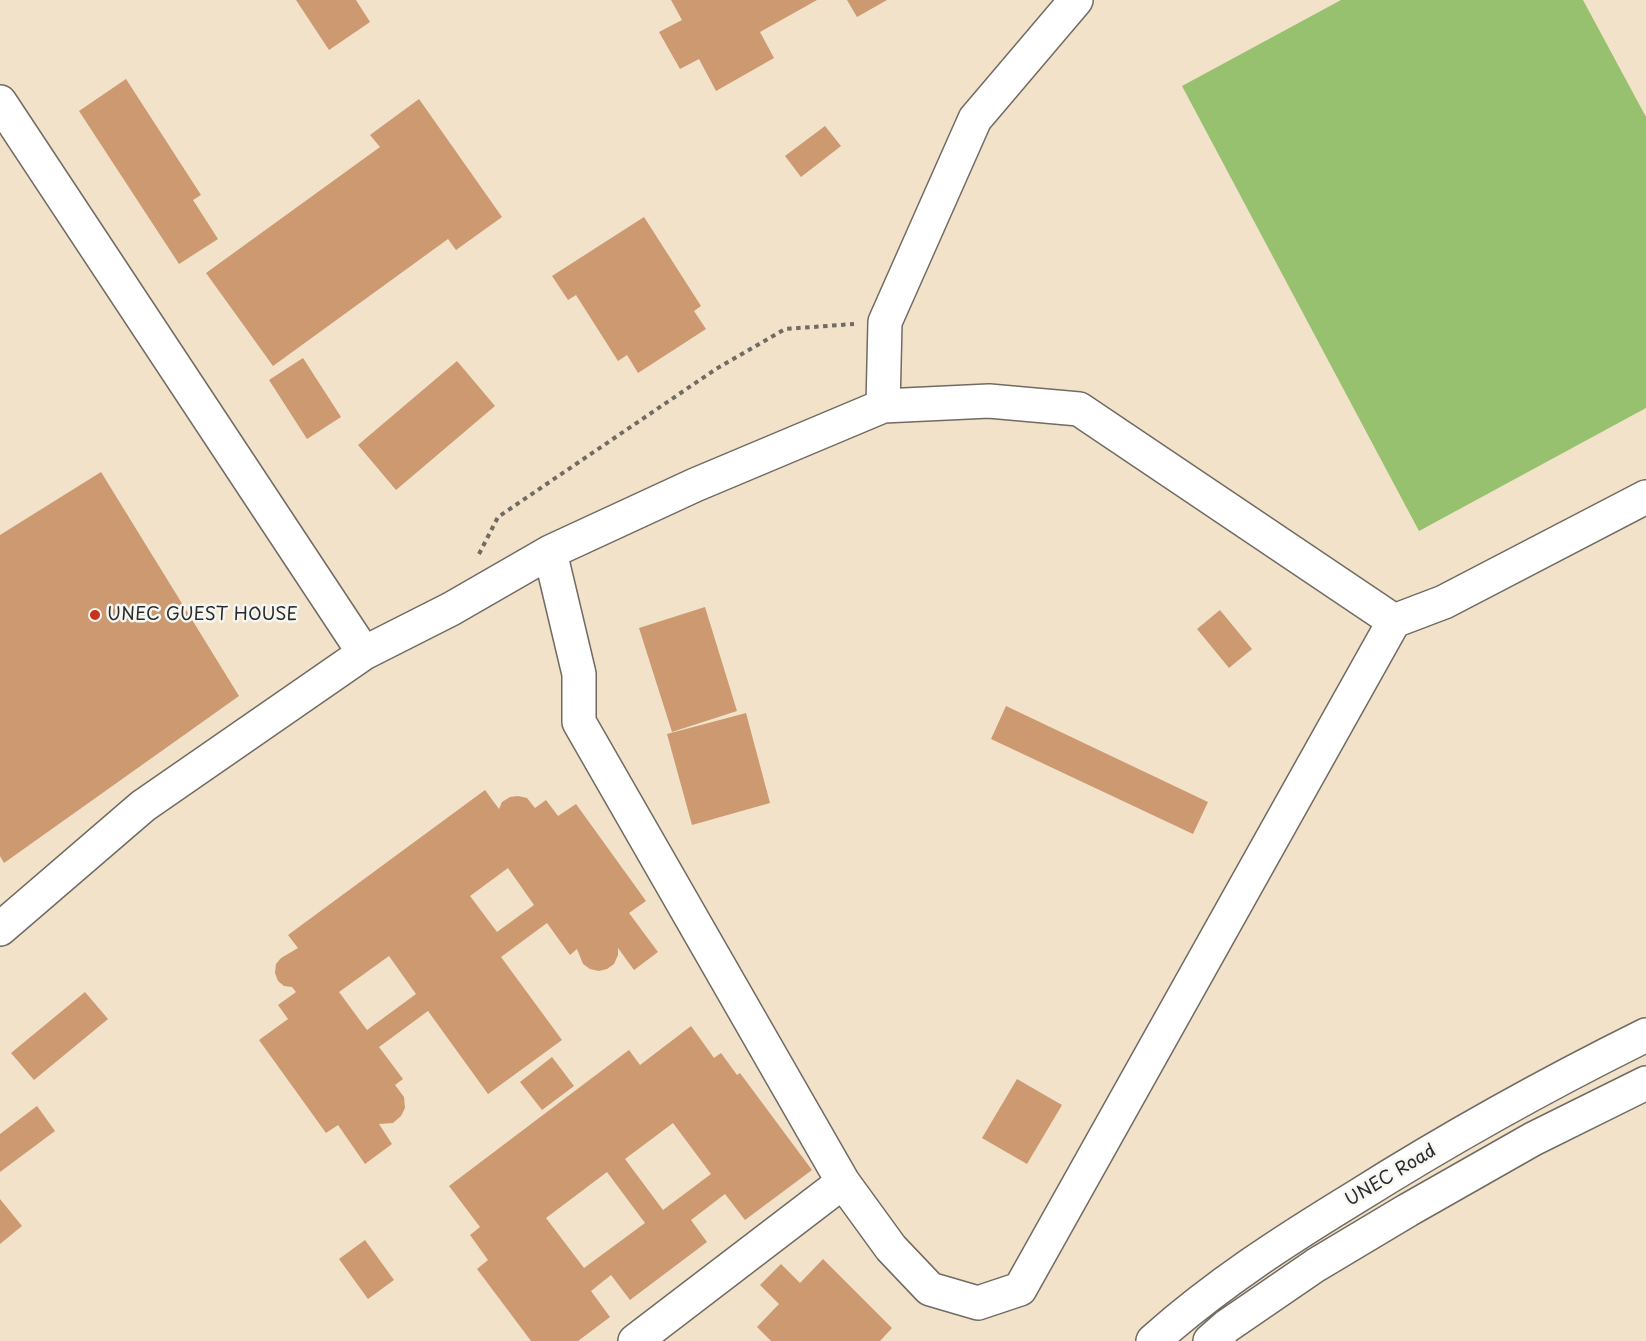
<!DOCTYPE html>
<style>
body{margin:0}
canvas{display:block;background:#f2e2c9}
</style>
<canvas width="1646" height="1341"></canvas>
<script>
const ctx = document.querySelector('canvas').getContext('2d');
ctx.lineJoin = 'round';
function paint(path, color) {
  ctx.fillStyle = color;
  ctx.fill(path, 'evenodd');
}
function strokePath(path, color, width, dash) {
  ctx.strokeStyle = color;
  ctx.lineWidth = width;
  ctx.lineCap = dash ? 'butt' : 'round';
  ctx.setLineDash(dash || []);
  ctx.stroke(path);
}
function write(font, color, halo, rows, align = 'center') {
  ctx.font = font + ' "Playpen Sans",sans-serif';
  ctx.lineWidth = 5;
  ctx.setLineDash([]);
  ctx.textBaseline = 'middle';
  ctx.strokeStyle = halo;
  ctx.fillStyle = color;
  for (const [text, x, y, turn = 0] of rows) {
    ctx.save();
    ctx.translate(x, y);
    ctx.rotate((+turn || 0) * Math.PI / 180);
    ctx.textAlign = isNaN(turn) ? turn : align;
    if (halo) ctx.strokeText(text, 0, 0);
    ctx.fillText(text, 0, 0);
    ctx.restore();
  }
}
paint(new Path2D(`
 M 1341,0 L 1583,0 L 1646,117 L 1646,408 L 1419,531 L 1182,86 Z`), '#97c16e');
paint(new Path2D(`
 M 296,0 L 356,0 L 370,22 L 329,50 Z
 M 671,0 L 817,0 L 760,32 L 774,58 L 716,91 L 699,59 L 680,69 L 659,32 L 682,20 Z
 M 847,0 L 887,0 L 857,17 Z
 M 126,79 L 201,195 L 193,200 L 218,239 L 179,264 L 79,111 Z
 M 419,99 L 502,217 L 456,250 L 448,239 L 273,366 L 206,273 L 380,147 L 370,135 Z
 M 825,126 L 841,146 L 801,177 L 785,156 Z
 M 644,217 L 701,306 L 694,311 L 706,329 L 638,373 L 627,355 L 618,361 L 576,295 L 568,300 L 552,276 Z
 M 303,358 L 341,417 L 307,439 L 269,380 Z
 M 457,361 L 495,406 L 396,490 L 358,445 Z
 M 101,472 L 239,696 L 4,863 L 0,856 L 0,535 Z
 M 705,607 L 737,711 L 672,732 L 639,628 Z
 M 1220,610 L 1252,649 L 1229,668 L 1197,629 Z
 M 1006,706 L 1208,802 L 1193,834 L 991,739 Z
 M 746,713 L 770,803 L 692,825 L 667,734 Z
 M 485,790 L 499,809 L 502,802 L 510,797 L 518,796 L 527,798 L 535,808 L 546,800 L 558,816 L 576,804 L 646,901 L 629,913 L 658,952 L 634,970 L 618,948 L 618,955 L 614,964 L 607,969 L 599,971 L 590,969 L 583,964 L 577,949 L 570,955 L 547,923 L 501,957 L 562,1040 L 488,1094 L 428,1011 L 379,1047 L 403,1079 L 395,1085 L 404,1097 L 405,1108 L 401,1116 L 393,1123 L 379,1124 L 392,1144 L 365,1164 L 338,1125 L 326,1133 L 259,1040 L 288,1019 L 278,1005 L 296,992 L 292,987 L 284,986 L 278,981 L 275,973 L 276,964 L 281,958 L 298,948 L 288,935 ZM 508,868 L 534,905 L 497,932 L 470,896 ZM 389,956 L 416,994 L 367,1030 L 339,992 Z
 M 85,992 L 108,1019 L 34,1080 L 11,1053 Z
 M 691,1026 L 714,1058 L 721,1053 L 737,1075 L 740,1073 L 812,1170 L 745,1220 L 725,1194 L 691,1220 L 707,1242 L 630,1300 L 611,1275 L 591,1291 L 610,1317 L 578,1341 L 531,1341 L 477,1269 L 488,1260 L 470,1235 L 480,1227 L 449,1186 L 629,1050 L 640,1065 ZM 673,1123 L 711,1174 L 663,1210 L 625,1159 ZM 607,1172 L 645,1223 L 584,1268 L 546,1218 Z
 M 552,1057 L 574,1086 L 542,1110 L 520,1082 Z
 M 1017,1079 L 1062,1105 L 1027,1164 L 982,1138 Z
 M 37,1106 L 55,1131 L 0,1172 L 0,1134 Z
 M 0,1199 L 22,1226 L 0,1244 Z
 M 365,1240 L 394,1280 L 368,1299 L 339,1259 Z
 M 823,1259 L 892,1328 L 880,1341 L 771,1341 L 757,1327 L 779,1304 L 760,1285 L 781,1264 L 800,1283 Z`), '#cc9970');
const minor = new Path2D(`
 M 0,102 L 364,653
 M 883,406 L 885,322 L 975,119 L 1076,0
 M 550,552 L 579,674 L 579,722 L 843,1182 L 891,1248 L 930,1289 L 978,1303 L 1020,1289 L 1394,621 L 1444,602 L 1646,497
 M 0,929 L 143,806 L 364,653 L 451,609 L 550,552 L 695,485 L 883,406 L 989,401 L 1079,409 L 1394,621
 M 635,1341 L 843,1182
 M 1153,1341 C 1217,1284 1284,1241 1356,1197 C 1450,1138 1547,1084 1646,1035
 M 1210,1341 L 1227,1326 L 1316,1265 L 1408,1210 L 1533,1139 L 1646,1083`);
strokePath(minor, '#716b62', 36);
strokePath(new Path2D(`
 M 479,554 L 498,517 L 716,369 L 785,329 L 854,324`), '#716b62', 4, [4.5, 4.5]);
strokePath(minor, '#fff', 33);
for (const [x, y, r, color] of [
 [95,615,6,"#c8321e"]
]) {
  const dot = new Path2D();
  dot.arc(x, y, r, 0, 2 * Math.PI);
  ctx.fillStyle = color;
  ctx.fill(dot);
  strokePath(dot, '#f6f6f2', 2);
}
write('18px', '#2b2b2b', '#f6f6f2', [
 ["UNEC GUEST HOUSE",107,615]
], 'left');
write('18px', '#2b2b2b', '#f6f6f2', [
 ["UNEC Road",1391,1176,-31]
]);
</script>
